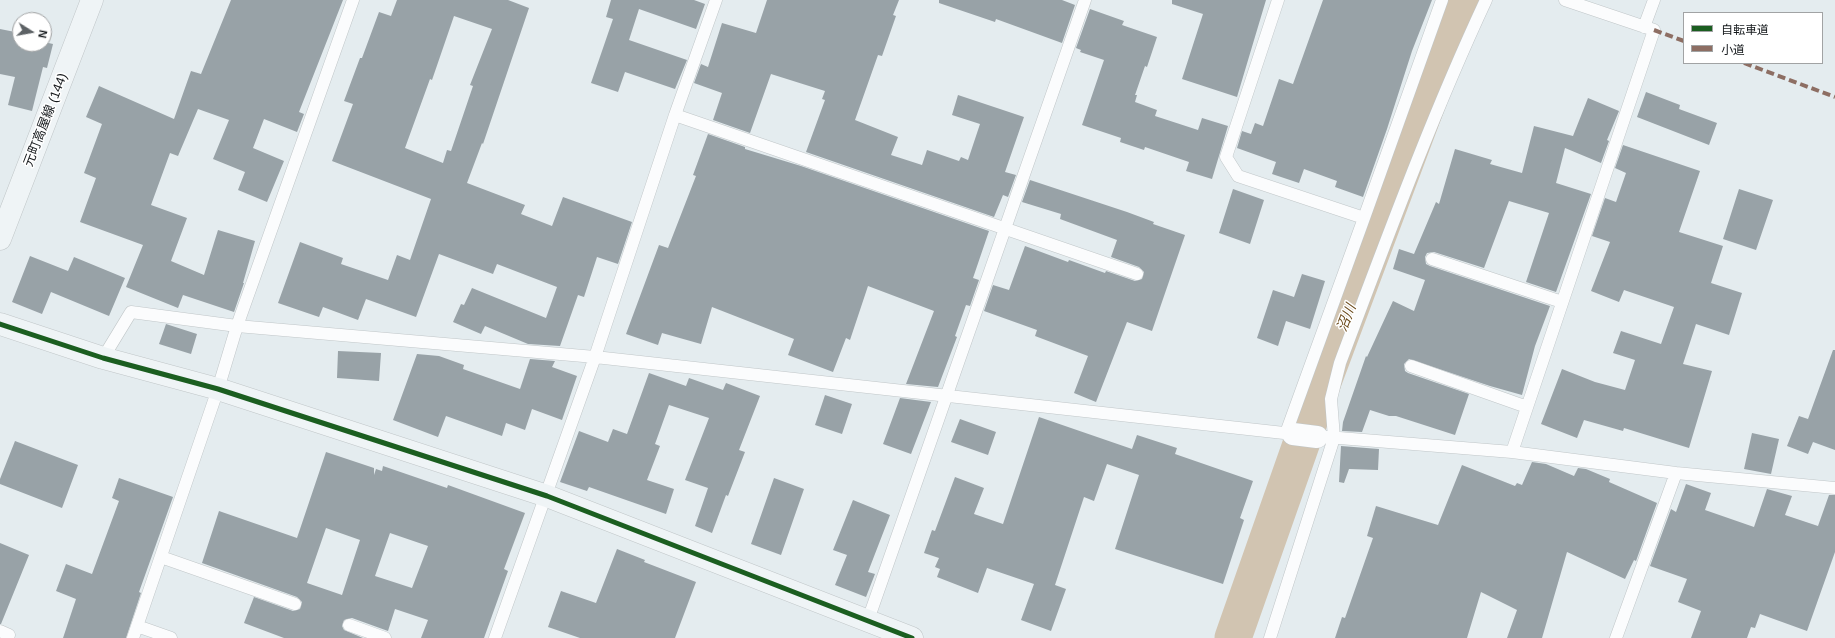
<!DOCTYPE html>
<meta charset="utf-8">
<style>
body{margin:0}
#map{position:relative;width:1835px;height:638px;overflow:hidden;background:#e4ecef;font-family:Arial,"Noto Sans JP",sans-serif}
canvas{display:block}
.legend{position:absolute;left:1683px;top:12px;width:140px;height:52px;box-sizing:border-box;background:#fff;border:1px solid #a1a3a4;margin:0;padding:5px 7px;list-style:none;font-size:12px;color:#14181b}
.legend li{display:flex;align-items:center;gap:8px;height:20px}
.legend b{width:20px;border:1px solid #a1a3a4}
.north{position:absolute;left:12px;top:12px;width:40px;height:40px;box-sizing:border-box;background:#fff;border:1px solid #a1a3a4;border-radius:50%;rotate:101deg;font-size:11px;font-weight:700;line-height:16px;text-align:center;color:#14181b}
.north::after{content:'';display:block;margin:auto;width:14px;height:18px;background:#5d6265;clip-path:polygon(50% 0,100% 100%,50% 72%,0 100%)}
</style>
<div id="map">
<canvas width="1835" height="638"></canvas>
<ul class="legend">
<li><b style="height:5px;background:#1b5e20"></b>自転車道</li>
<li><b style="height:5px;background:#8d6e63"></b>小道</li>
</ul>
<div class="north">N</div>
</div>
<script>
const ctx = document.querySelector('canvas').getContext('2d');
ctx.lineJoin = 'round';
function strokePath(path, color, width, dash) {
  ctx.strokeStyle = color;
  ctx.lineWidth = width;
  ctx.lineCap = dash ? 'butt' : 'round';
  ctx.setLineDash(dash || []);
  ctx.stroke(path);
}
function paint(path, color) {
  ctx.fillStyle = color;
  ctx.fill(path, 'evenodd');
}
function write(font, color, halo, rows, align = 'center') {
  ctx.font = font + ' Arial,"Noto Sans JP",sans-serif';
  ctx.lineWidth = 3;
  ctx.setLineDash([]);
  ctx.textBaseline = 'middle';
  ctx.strokeStyle = halo;
  ctx.fillStyle = color;
  for (const [text, x, y, turn = 0] of rows) {
    ctx.save();
    ctx.translate(x, y);
    ctx.rotate((+turn || 0) * Math.PI / 180);
    ctx.textAlign = isNaN(turn) ? turn : align;
    if (halo) ctx.strokeText(text, 0, 0);
    ctx.fillText(text, 0, 0);
    ctx.restore();
  }
}
strokePath(new Path2D(`
 M 1233,638 L 1324,379 L 1466,0`), '#d1c4b1', 37);
paint(new Path2D(`
 M 231,0 L 343,0 L 299,112 L 304,114 L 297,132 L 264,119 L 253,148 L 284,161 L 267,202 L 238,190 L 245,172 L 213,159 L 229,120 L 198,109 L 178,156 L 170,153 L 151,205 L 187,218 L 171,261 L 204,275 L 218,230 L 255,241 L 243,283 L 244,283 L 234,312 L 183,295 L 178,308 L 126,287 L 143,245 L 80,222 L 96,178 L 84,173 L 102,124 L 86,117 L 99,86 L 174,119 L 191,71 L 201,74 Z
 M 397,0 L 508,0 L 529,8 L 483,144 L 482,143 L 467,183 L 525,205 L 521,214 L 552,226 L 563,197 L 632,222 L 618,264 L 597,257 L 584,297 L 578,295 L 560,346 L 528,344 L 485,326 L 481,334 L 453,322 L 461,304 L 464,305 L 472,288 L 546,318 L 557,287 L 497,264 L 493,274 L 439,254 L 416,317 L 366,299 L 358,320 L 323,307 L 319,317 L 278,303 L 300,242 L 343,258 L 341,264 L 388,280 L 397,255 L 410,260 L 431,199 L 332,161 L 353,104 L 344,101 L 360,58 L 362,58 L 379,12 L 391,16 ZM 454,16 L 492,29 L 470,85 L 473,86 L 451,151 L 447,150 L 443,163 L 405,148 L 430,79 L 432,80 Z
 M 611,0 L 694,0 L 705,4 L 696,29 L 639,9 L 629,40 L 687,60 L 675,89 L 625,72 L 618,92 L 591,83 L 613,19 L 606,17 Z
 M 767,0 L 899,0 L 893,15 L 896,16 L 882,56 L 878,55 L 855,120 L 898,137 L 891,155 L 922,165 L 927,150 L 959,161 L 961,157 L 968,160 L 980,124 L 952,115 L 958,95 L 1024,117 L 1005,172 L 1016,175 L 1008,197 L 1003,195 L 994,217 L 806,152 L 825,100 L 822,99 L 825,91 L 771,74 L 750,133 L 713,120 L 722,93 L 694,83 L 701,64 L 708,67 L 722,23 L 756,33 Z
 M 939,0 L 1062,0 L 1075,5 L 1062,43 L 996,19 L 995,22 L 939,3 Z
 M 1172,0 L 1266,0 L 1237,97 L 1182,79 L 1203,14 L 1172,4 Z
 M 1323,0 L 1432,0 L 1412,51 L 1387,129 L 1363,197 L 1335,187 L 1337,181 L 1304,169 L 1299,183 L 1272,174 L 1276,162 L 1237,148 L 1242,131 L 1251,134 L 1255,123 L 1263,126 L 1279,79 L 1293,84 Z
 M 1090,9 L 1124,21 L 1122,25 L 1157,37 L 1147,67 L 1145,66 L 1135,95 L 1137,95 L 1135,102 L 1157,110 L 1155,116 L 1198,130 L 1202,118 L 1228,126 L 1212,179 L 1186,171 L 1189,162 L 1145,147 L 1144,150 L 1120,142 L 1121,138 L 1082,125 L 1104,60 L 1080,52 L 1081,50 L 1076,48 Z
 M 0,29 L 20,33 L 20,44 L 44,44 L 44,42 L 53,44 L 47,68 L 43,67 L 32,111 L 8,105 L 15,77 L 0,74 Z
 M 1646,92 L 1680,105 L 1679,109 L 1717,123 L 1709,145 L 1637,117 Z
 M 1588,98 L 1619,111 L 1607,140 L 1609,141 L 1601,163 L 1565,148 L 1556,183 L 1591,194 L 1556,292 L 1526,282 L 1549,213 L 1509,201 L 1484,268 L 1434,252 L 1427,253 L 1425,257 L 1426,264 L 1430,266 L 1550,306 L 1535,346 L 1522,395 L 1490,386 L 1409,359 L 1404,364 L 1405,371 L 1408,373 L 1469,394 L 1455,435 L 1396,416 L 1389,416 L 1370,410 L 1362,432 L 1342,431 L 1343,422 L 1366,356 L 1367,357 L 1393,301 L 1414,311 L 1425,280 L 1393,269 L 1399,249 L 1414,254 L 1436,202 L 1439,204 L 1455,149 L 1492,160 L 1490,164 L 1522,173 L 1534,126 L 1573,136 Z
 M 708,134 L 745,147 L 745,149 L 801,166 L 989,231 L 973,278 L 979,280 L 970,306 L 966,305 L 955,336 L 957,337 L 938,387 L 906,384 L 934,311 L 868,286 L 850,340 L 846,338 L 833,372 L 788,355 L 794,339 L 712,307 L 701,344 L 662,333 L 658,345 L 626,334 L 659,245 L 668,248 L 696,176 L 693,175 Z
 M 1623,145 L 1700,171 L 1679,232 L 1723,246 L 1711,283 L 1742,293 L 1729,335 L 1696,324 L 1683,364 L 1712,371 L 1689,448 L 1624,428 L 1623,431 L 1584,420 L 1577,438 L 1541,424 L 1562,369 L 1595,382 L 1625,390 L 1635,360 L 1613,353 L 1621,331 L 1661,344 L 1674,307 L 1624,290 L 1619,302 L 1591,291 L 1610,242 L 1592,236 L 1605,198 L 1616,202 L 1626,173 L 1615,168 Z
 M 1030,180 L 1127,212 L 1154,222 L 1153,224 L 1185,235 L 1152,331 L 1127,322 L 1096,402 L 1074,393 L 1088,356 L 1035,336 L 1037,330 L 984,311 L 993,285 L 1009,290 L 1025,246 L 1068,262 L 1069,260 L 1105,273 L 1106,271 L 1135,281 L 1142,279 L 1144,272 L 1139,267 L 1111,257 L 1117,240 L 1060,219 L 1061,214 L 1022,202 Z
 M 1233,189 L 1264,200 L 1250,244 L 1219,233 Z
 M 1739,189 L 1773,200 L 1756,250 L 1723,239 Z
 M 30,256 L 68,271 L 74,257 L 125,278 L 109,316 L 51,292 L 42,314 L 12,302 Z
 M 1302,274 L 1325,281 L 1310,329 L 1286,321 L 1278,346 L 1257,338 L 1273,290 L 1294,297 Z
 M 166,324 L 197,334 L 191,354 L 159,344 Z
 M 1833,350 L 1835,350 L 1835,450 L 1813,442 L 1808,454 L 1787,446 L 1799,416 L 1808,419 Z
 M 338,351 L 381,353 L 379,381 L 337,378 Z
 M 417,354 L 439,356 L 464,365 L 463,369 L 520,389 L 530,359 L 555,361 L 552,367 L 577,376 L 562,420 L 532,409 L 525,430 L 506,423 L 502,436 L 446,416 L 438,437 L 393,420 Z
 M 649,373 L 686,386 L 689,378 L 723,390 L 726,383 L 760,396 L 739,450 L 745,452 L 728,496 L 726,495 L 712,533 L 695,526 L 708,488 L 685,480 L 709,418 L 669,405 L 655,444 L 660,446 L 647,480 L 674,489 L 666,514 L 589,487 L 587,491 L 560,482 L 579,431 L 608,442 L 613,429 L 627,434 Z
 M 825,395 L 852,404 L 842,434 L 815,425 Z
 M 900,398 L 931,402 L 911,454 L 883,444 Z
 M 1039,417 L 1132,449 L 1137,435 L 1177,448 L 1175,454 L 1253,481 L 1240,518 L 1244,520 L 1223,584 L 1115,549 L 1139,475 L 1107,464 L 1094,501 L 1084,497 L 1055,585 L 1066,589 L 1051,631 L 1021,620 L 1034,584 L 987,568 L 978,593 L 937,577 L 940,569 L 935,567 L 939,558 L 924,553 L 932,530 L 935,531 L 955,477 L 984,488 L 974,514 L 1003,524 Z
 M 960,419 L 996,432 L 988,455 L 951,442 Z
 M 1752,433 L 1779,439 L 1771,474 L 1744,469 Z
 M 15,441 L 78,465 L 62,508 L 0,484 L 0,479 Z
 M 1341,446 L 1379,449 L 1378,470 L 1349,469 L 1344,483 L 1339,482 Z
 M 326,452 L 374,468 L 374,475 L 376,469 L 382,471 L 383,466 L 447,488 L 448,485 L 525,513 L 504,569 L 508,571 L 484,638 L 421,638 L 428,620 L 395,609 L 388,631 L 352,618 L 344,620 L 342,626 L 344,630 L 363,638 L 284,638 L 244,623 L 254,597 L 293,611 L 300,609 L 302,602 L 297,597 L 202,563 L 219,511 L 297,538 ZM 326,528 L 360,540 L 342,595 L 307,583 ZM 390,533 L 428,546 L 412,588 L 375,576 Z
 M 1532,462 L 1546,464 L 1574,476 L 1578,468 L 1586,469 L 1610,479 L 1609,482 L 1657,503 L 1636,561 L 1634,560 L 1625,579 L 1567,552 L 1542,638 L 1507,638 L 1517,610 L 1481,592 L 1467,638 L 1335,638 L 1342,617 L 1345,618 L 1373,538 L 1367,536 L 1376,506 L 1438,525 L 1462,465 L 1515,486 L 1517,483 L 1522,485 Z
 M 119,478 L 173,497 L 139,592 L 141,593 L 126,638 L 63,638 L 76,599 L 56,591 L 66,564 L 92,574 L 119,501 L 112,498 Z
 M 774,478 L 804,489 L 781,555 L 751,544 Z
 M 1686,484 L 1711,493 L 1705,510 L 1754,527 L 1767,489 L 1792,496 L 1785,515 L 1818,526 L 1829,495 L 1835,495 L 1835,552 L 1807,631 L 1760,614 L 1755,628 L 1751,627 L 1747,638 L 1691,638 L 1701,611 L 1678,602 L 1687,579 L 1650,566 L 1671,509 L 1676,512 Z
 M 853,500 L 890,515 L 868,572 L 875,574 L 866,597 L 835,585 L 847,555 L 833,550 Z
 M 0,543 L 29,555 L 1,624 L 0,624 Z
 M 617,549 L 645,560 L 644,562 L 696,582 L 675,638 L 580,638 L 548,627 L 561,591 L 596,603 Z`), '#98a2a7');
const lane = new Path2D(`
 M 1278,0 L 1226,157 L 1238,176 L 1364,218 L 1442,0
 M 1644,27 L 1654,0
 M 675,115 L 1137,274
 M 1432,259 L 1562,302
 M 103,358 L 131,312 L 237,326 L 595,357 L 1293,434
 M 1411,366 L 1527,407
 M 1286,433 L 1364,218
 M 1327,437 L 1512,452 L 1676,473 L 1835,488
 M 1512,452 L 1654,30 L 1565,0
 M 161,557 L 295,604
 M 868,620 L 1085,0
 M 349,625 L 385,638
 M 137,626 L 171,638
 M 0,631 L 9,635
 M 133,638 L 218,389 L 237,326 L 353,0
 M 495,638 L 595,357 L 675,115 L 716,0
 M 1270,638 L 1334,438 L 1331,399 L 1340,363 C 1386,241 1431,118 1486,0
 M 1616,638 L 1676,473`);
const street = new Path2D(`
 M 1293,434 L 1317,437`);
const secondary = new Path2D(`
 M 0,239 L 92,0
 M 0,324 L 103,358 L 218,389 L 547,496 L 912,638`);
strokePath(lane, '#c0c6c8', 13);
strokePath(street, '#c0c6c8', 23);
strokePath(secondary, '#c0c6c8', 23);
strokePath(lane, '#fbfcfd', 12);
strokePath(street, '#fbfcfd', 22);
strokePath(secondary, '#eff4f6', 22);
strokePath(new Path2D(`
 M 1654,30 L 1684,41
 M 1744,63 L 1835,97`), '#8d6e63', 4, [8, 4]);
strokePath(new Path2D(`
 M 0,324 L 103,358 L 218,389 L 547,496 L 912,638`), '#1b5e20', 5);
write('13px', '#14181b', '#fff', [
 ["元町高屋線 (144)",46,120,-69]
]);
write('italic 14px', '#6b4a1b', '#fff', [
 ["沼川",1347,318,-69]
]);
</script>
